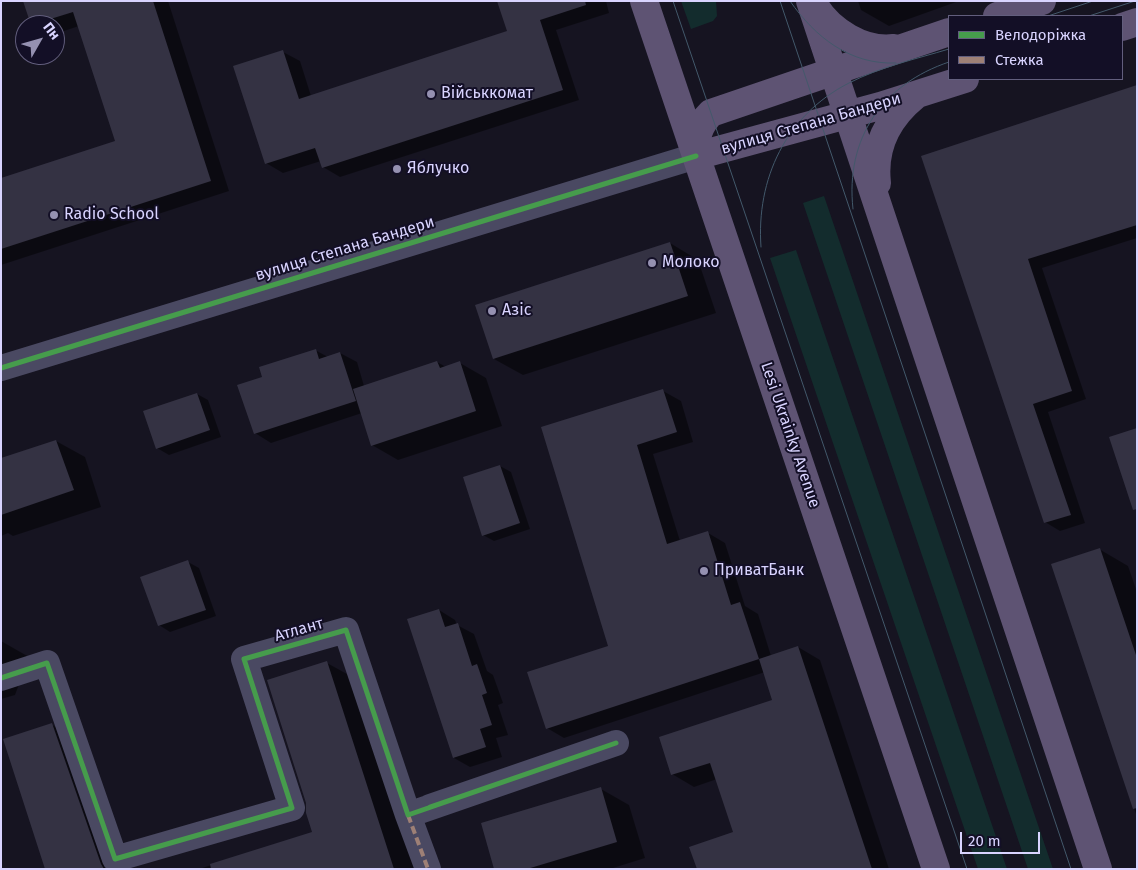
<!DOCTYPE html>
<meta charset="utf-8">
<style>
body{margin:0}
#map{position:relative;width:1138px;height:870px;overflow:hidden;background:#161421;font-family:"Fira Sans",sans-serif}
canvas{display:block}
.frame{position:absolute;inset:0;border:2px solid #d9d4ff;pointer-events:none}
.legend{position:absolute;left:948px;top:15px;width:175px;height:65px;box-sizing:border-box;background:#130f26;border:1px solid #625e7d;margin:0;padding:6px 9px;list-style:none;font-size:15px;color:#d9d4ff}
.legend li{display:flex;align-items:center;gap:10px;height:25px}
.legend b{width:25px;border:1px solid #625e7d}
.north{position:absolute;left:15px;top:15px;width:50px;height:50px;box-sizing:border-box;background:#130f26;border:1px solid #625e7d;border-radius:50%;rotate:52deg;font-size:14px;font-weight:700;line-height:20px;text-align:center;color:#d9d4ff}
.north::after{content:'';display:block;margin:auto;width:18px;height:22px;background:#9591b1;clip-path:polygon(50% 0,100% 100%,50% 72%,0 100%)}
.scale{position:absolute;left:960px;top:832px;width:80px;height:22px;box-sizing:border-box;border:2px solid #d9d4ff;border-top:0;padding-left:6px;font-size:15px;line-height:18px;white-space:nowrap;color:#d9d4ff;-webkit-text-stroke:4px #130f26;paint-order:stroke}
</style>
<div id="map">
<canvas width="1138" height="870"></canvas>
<div class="frame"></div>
<ul class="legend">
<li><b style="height:6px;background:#469c4c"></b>Велодоріжка</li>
<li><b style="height:6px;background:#9e8076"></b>Стежка</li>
</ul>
<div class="north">Пн</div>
<div class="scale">20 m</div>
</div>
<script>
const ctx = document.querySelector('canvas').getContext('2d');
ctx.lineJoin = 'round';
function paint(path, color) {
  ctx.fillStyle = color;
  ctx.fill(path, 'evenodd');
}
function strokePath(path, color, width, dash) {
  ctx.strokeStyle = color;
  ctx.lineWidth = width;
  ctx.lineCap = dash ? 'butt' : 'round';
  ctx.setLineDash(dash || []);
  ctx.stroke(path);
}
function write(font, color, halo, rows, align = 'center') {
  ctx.font = font + ' "Fira Sans",sans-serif';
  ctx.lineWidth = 4;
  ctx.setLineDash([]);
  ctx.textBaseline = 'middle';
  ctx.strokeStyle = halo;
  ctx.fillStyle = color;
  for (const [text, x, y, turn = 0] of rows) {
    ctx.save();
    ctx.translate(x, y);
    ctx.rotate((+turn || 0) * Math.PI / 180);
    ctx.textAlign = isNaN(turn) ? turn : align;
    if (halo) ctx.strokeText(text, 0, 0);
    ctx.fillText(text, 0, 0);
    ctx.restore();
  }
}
paint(new Path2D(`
 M 681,1 L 716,1 L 717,16 L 713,21 L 691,29 Z
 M 824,196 L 1053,869 L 1028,869 L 803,203 Z
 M 796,250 L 1007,869 L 978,869 L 770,258 Z`), '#132c2d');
paint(new Path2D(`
 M 25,1 L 168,1 L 229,191 L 1,265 L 1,179 L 117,142 L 79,26 L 55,34 L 55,25 L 33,25 Z
 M 498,1 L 606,1 L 609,13 L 556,30 L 579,100 L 340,177 L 323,167 L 321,161 L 283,173 L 266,163 L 283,52 L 300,61 L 311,96 L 508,32 Z
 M 858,1 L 959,1 L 889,26 L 861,10 Z
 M 1137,86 L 1137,238 L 1042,268 L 1086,399 L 1048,412 L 1085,523 L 1060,531 L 1045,522 L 923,157 Z
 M 670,243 L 698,260 L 716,313 L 523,375 L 494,359 Z
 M 315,350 L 328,357 L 340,353 L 357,362 L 364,386 L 437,362 L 446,367 L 460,363 L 486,378 L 502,426 L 398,460 L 372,445 L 362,413 L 271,443 L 255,433 L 264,377 Z
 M 663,391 L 681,401 L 693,442 L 653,454 L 680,541 L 708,533 L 725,543 L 745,606 L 758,614 L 771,656 L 798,647 L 820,660 L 889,869 L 698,869 L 735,833 L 717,779 L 694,787 L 672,774 L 774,701 L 765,672 L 564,738 L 547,728 L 610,646 L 543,428 Z
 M 197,394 L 208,400 L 221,437 L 169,455 L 157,448 Z
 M 56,441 L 85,457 L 101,507 L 13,536 L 8,533 L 1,536 L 1,459 Z
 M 500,466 L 511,472 L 530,529 L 494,541 L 483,535 Z
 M 1099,549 L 1128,566 L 1137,592 L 1137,817 L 1053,565 Z
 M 188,562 L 199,568 L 216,616 L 170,632 L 159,625 Z
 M 439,610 L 455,620 L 457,625 L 474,634 L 487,671 L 493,675 L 503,703 L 498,705 L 508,735 L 496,738 L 502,757 L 470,767 L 454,758 Z
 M 1,641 L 29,657 L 15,695 L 1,699 Z
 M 327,663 L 356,679 L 416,869 L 199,869 L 313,833 Z
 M 52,725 L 81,741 L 125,869 L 46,869 Z
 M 601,789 L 629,805 L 645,858 L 610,869 L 496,869 Z`), '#0007');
paint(new Path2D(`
 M 23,1 L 153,1 L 211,181 L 1,249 L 1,178 L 115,141 L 73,12 L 31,25 Z
 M 497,1 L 585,1 L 586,5 L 540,20 L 563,90 L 322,168 L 315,148 L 265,164 L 233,66 L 283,50 L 299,99 L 507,31 Z
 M 1137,85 L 1137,225 L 1028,259 L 1072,391 L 1033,404 L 1071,515 L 1044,523 L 921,156 Z
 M 670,242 L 688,296 L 493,359 L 475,305 Z
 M 316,349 L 319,359 L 340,352 L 356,401 L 254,434 L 237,385 L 262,377 L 259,367 Z
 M 437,361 L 440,368 L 460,361 L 476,411 L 371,446 L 353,389 Z
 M 663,389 L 677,432 L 637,445 L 667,544 L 708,531 L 731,605 L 740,602 L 759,659 L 546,729 L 527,672 L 608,646 L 541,427 Z
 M 197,393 L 210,430 L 156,449 L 143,411 Z
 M 1137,428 L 1137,509 L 1133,510 L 1109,437 Z
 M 56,440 L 74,490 L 1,515 L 1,458 Z
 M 500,465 L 520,523 L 482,536 L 463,477 Z
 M 1100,548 L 1137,658 L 1137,808 L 1133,809 L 1051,564 Z
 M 188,560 L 206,610 L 158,626 L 140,577 Z
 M 439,609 L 445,627 L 458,623 L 472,666 L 477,664 L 487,693 L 482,695 L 492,725 L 480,729 L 486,747 L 453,758 L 407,619 Z
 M 798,646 L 872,869 L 697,869 L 689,847 L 733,832 L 710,763 L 671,775 L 659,737 L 772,700 L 759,659 Z
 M 327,661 L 394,869 L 211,869 L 210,864 L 312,832 L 306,813 L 306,803 L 267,680 Z
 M 52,723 L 101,864 L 104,869 L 45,869 L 3,739 Z
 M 601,787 L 617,842 L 527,869 L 494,869 L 481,823 Z`), '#343243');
strokePath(new Path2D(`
 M 1,368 L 696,156
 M 1,678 L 47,663 L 115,859 L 292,808 L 244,659 L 346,630 L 408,815 L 616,743 L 430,807
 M 408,815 L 428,869`), '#4a4962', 26);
strokePath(new Path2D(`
 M 644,1 L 936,869
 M 810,1 L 1098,869
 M 815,6 C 830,31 864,52 894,48
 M 997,16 L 1042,1
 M 1122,27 L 1137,22
 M 696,155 C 696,137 698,126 711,113 L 949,32
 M 696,156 L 880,106 L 965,79
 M 877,183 C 873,148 888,118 915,96`), '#5e5373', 28);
strokePath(new Path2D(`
 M 673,1 L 967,869
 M 780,1 L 1071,869
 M 790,1 C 815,37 850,65 896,63
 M 1048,16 L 1093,1
 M 1089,16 L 1135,1
 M 853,209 C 845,138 883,84 949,62
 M 761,247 C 756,179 786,115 849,83 C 880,67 916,59 949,49`), '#43596b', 1);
strokePath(new Path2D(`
 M 408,815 L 428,869`), '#9e8076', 4, [8, 4]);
strokePath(new Path2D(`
 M 1,368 L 696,156
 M 1,678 L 47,663 L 115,859 L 292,808 L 244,659 L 346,630 L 408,815 L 616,743 L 430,807`), '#469c4c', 5);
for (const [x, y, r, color] of [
 [431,94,5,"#9591b1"],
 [397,169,5,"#9591b1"],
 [54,215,5,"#9591b1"],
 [652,263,5,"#9591b1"],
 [492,311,5,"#9591b1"],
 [704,571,5,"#9591b1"]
]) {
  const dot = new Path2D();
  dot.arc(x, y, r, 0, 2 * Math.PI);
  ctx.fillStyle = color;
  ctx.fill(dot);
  strokePath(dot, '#130f26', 2);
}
write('16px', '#d9d4ff', '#130f26', [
 ["Військкомат",441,94],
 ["Яблучко",407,169],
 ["Radio School",64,215],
 ["Молоко",662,263],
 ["Азіс",502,311],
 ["ПриватБанк",714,571]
], 'left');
write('16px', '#d9d4ff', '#130f26', [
 ["вулиця Степана Бандери",811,124,-16],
 ["вулиця Степана Бандери",345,249,-17],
 ["Lesi Ukrainky Avenue",790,435,71],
 ["Атлант",299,630,-16]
]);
</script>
